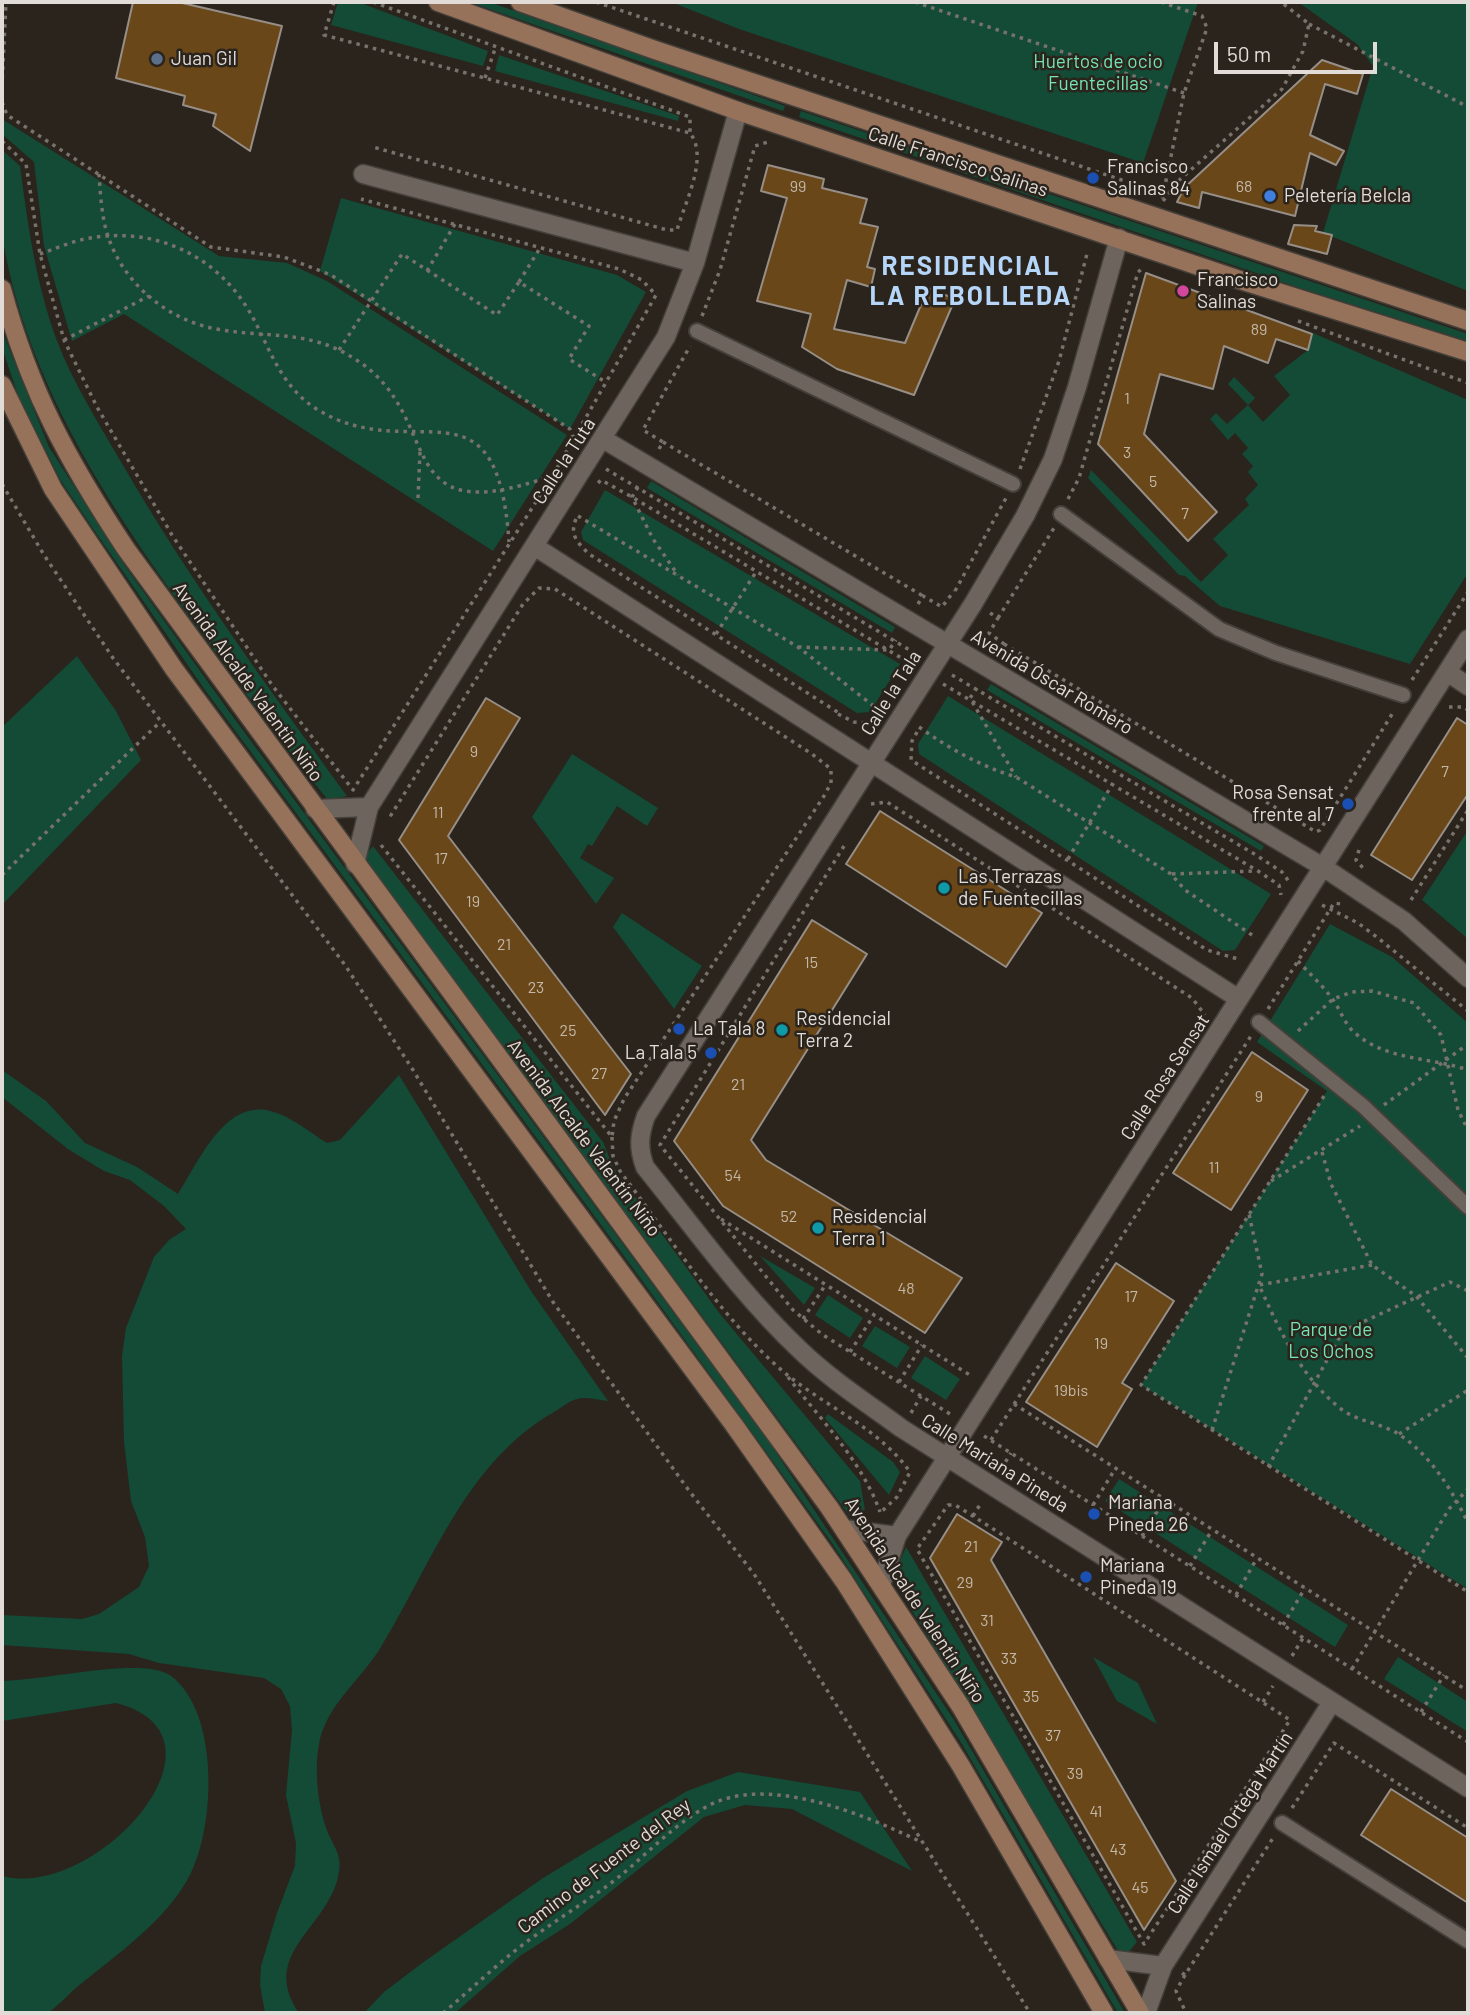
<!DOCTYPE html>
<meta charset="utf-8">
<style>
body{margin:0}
#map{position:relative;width:1470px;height:2015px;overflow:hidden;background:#2a241d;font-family:Barlow,sans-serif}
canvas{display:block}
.frame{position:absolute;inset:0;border:4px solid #e1dcd8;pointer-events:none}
.scale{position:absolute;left:1214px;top:42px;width:163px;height:32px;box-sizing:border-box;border:4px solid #e1dcd8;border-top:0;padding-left:9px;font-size:21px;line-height:24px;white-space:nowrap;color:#e1dcd8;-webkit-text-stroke:5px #2a241d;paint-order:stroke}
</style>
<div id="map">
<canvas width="1470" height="2015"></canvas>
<div class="frame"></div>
<div class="scale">50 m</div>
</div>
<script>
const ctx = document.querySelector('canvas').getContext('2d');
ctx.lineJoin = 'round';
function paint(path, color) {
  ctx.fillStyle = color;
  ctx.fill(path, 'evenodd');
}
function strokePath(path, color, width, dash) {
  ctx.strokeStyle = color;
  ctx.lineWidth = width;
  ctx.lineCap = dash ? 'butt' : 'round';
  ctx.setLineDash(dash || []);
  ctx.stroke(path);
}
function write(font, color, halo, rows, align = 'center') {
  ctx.font = font + ' Barlow,sans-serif';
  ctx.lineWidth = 5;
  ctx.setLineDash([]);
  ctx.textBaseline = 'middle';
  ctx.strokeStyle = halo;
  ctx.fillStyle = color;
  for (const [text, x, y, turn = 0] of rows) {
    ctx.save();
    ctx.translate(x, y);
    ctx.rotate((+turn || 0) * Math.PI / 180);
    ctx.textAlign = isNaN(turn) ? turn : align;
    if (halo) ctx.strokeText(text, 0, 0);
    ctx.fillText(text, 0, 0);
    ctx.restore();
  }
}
paint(new Path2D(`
 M 338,2 L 358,2 L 488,51 L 483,66 L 331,25 Z
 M 469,2 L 489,2 L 785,106 L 783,111 Z
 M 671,2 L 1198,2 L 1143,163 L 739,29 Z
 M 1298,2 L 1468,2 L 1468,291 L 1323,233 L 1373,66 L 1357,44 Z
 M 499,55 L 679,116 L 678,121 L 495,71 Z
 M 801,111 L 1468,334 L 1468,341 L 1294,286 L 799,117 Z
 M 2,119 L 219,256 L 287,263 L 327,281 L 567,435 L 493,551 L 124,314 L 72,341 L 44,246 L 34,162 L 2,134 Z
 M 2,150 L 20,166 C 28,226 36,284 57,341 C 74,385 101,427 124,467 C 191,582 269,689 347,796 L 328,800 C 285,748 246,693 206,639 C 116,517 27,388 2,235 C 0,207 2,177 2,150 Z
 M 341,198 L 617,275 L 646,292 L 570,429 L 320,271 Z
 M 2,331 L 49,447 L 125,566 L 228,710 L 769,1442 L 954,1720 L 1125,2013 L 1118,2013 L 962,1744 L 832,1543 L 638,1275 L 205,690 L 94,530 L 61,481 L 18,395 L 2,348 Z
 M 1313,333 L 1468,400 L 1468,573 L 1410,664 L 1220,606 L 1185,576 L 1179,575 L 1088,478 L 1091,470 L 1201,582 L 1228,555 L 1213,539 L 1249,505 L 1245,499 L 1258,485 L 1248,472 L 1253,466 L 1242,454 L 1248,448 L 1235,433 L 1228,440 L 1210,419 L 1216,413 L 1227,424 L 1248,405 L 1228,384 L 1234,377 L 1255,398 L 1248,405 L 1263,422 L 1290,395 L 1274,376 L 1308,350 Z
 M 651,481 L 895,627 L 892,633 L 647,488 Z
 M 605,490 L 900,664 L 870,712 L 857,713 L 583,540 L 581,532 Z
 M 77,656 L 116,711 L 141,760 L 2,905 L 2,727 Z
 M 991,684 L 1264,846 L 1261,851 L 987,690 Z
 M 948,696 L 1271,894 L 1235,950 L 1223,951 L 919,754 L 918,744 Z
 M 572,754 L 658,808 L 647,826 L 617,806 L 592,846 L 588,844 L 580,858 L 614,878 L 596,904 L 532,817 Z
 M 1468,830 L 1468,939 L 1422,900 Z
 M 373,846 L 603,1142 L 613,1167 L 720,1314 L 860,1481 L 865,1510 L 852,1519 L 364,858 Z
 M 622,913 L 702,966 L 674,1009 L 613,927 Z
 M 1330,924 L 1392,957 L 1468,1023 L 1468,1589 L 1141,1385 L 1327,1091 L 1257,1042 Z
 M 2,1070 L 46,1101 L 85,1143 L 137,1167 L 178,1194 C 197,1165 224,1099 270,1111 C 291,1116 309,1132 327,1143 L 340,1140 L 399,1075 L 531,1291 L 608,1401 C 599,1400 585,1396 577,1399 C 569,1401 561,1408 554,1412 C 466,1462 431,1565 381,1647 C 361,1680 326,1705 319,1744 C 314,1771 318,1807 328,1833 C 334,1847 342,1855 339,1872 C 330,1928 258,1952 299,2013 L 265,2013 L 260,1985 L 261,1966 L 277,1913 L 295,1866 L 296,1843 L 286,1795 L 292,1730 L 290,1706 L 281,1689 L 264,1678 L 159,1663 L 129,1654 L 2,1645 L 2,1615 L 82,1619 L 99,1614 L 139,1587 L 149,1566 L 145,1537 L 131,1501 L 124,1442 L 122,1356 L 126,1328 L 154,1257 L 169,1240 L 186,1229 L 164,1206 L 130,1180 L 104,1171 L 68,1149 L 2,1097 Z
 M 760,1256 L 815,1288 L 804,1305 Z
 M 828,1295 L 863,1318 L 850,1338 L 815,1315 Z
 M 875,1326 L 910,1347 L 897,1368 L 862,1346 Z
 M 925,1356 L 960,1379 L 946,1400 L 911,1378 Z
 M 828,1414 L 893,1462 L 900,1472 L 889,1495 L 825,1418 Z
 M 1119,1479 L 1348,1625 L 1335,1647 L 1105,1501 Z
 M 906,1547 L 1137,1942 L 1123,1959 L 897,1586 L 898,1566 Z
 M 1093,1657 L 1138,1683 L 1157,1724 L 1117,1701 Z
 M 1398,1657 L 1468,1702 L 1468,1732 L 1384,1679 Z
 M 125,1668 C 141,1668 162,1667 175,1679 C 219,1719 215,1826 190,1875 C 166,1921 116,1955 77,1987 C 68,1995 59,2005 49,2012 C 39,2015 14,2013 2,2013 L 2,1876 C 96,1901 244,1736 116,1703 L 2,1721 L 2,1681 C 43,1679 83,1670 125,1668 Z
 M 738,1772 L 860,1792 L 912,1871 L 792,1809 L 745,1805 L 704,1817 L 570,1924 L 520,1956 L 455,2013 L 364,2013 L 384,1992 L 425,1961 L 543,1878 L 687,1791 Z`), '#134b36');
const building = new Path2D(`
 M 133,2 L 178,2 L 282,26 L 250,151 L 213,126 L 216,114 L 183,105 L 185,96 L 116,78 Z
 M 1322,60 L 1363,74 L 1357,94 L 1325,84 L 1310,135 L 1344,151 L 1336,165 L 1310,153 L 1295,216 L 1202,192 L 1199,208 L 1177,202 L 1184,188 Z
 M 768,165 L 824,179 L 822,188 L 867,199 L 860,223 L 878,227 L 867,267 L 875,269 L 871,287 L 847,280 L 834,329 L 905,343 L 928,288 L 955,299 L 914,395 L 837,369 L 802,347 L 811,314 L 757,301 L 787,198 L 761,191 Z
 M 1294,225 L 1317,226 L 1315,231 L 1332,235 L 1327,254 L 1288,244 Z
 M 1146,273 L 1312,334 L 1308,350 L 1276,339 L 1268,363 L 1224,346 L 1213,389 L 1160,374 L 1144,434 L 1217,512 L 1188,541 L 1098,444 Z
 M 486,698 L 520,718 L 448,836 L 631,1074 L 605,1115 L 399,840 Z
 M 1457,718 L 1468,725 L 1468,794 L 1412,880 L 1371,855 Z
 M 880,811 L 1042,913 L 1006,967 L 846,864 Z
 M 812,920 L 867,954 L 751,1140 L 766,1160 L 962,1278 L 925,1333 L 723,1206 L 674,1141 Z
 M 1252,1052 L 1308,1090 L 1231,1210 L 1173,1173 Z
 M 1116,1263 L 1174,1301 L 1122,1383 L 1132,1389 L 1097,1447 L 1026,1402 Z
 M 957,1514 L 1002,1542 L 991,1560 L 1176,1881 L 1144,1930 L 930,1558 Z
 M 1391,1789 L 1468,1838 L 1468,1903 L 1361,1835 Z`);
paint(building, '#694719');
strokePath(building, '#978f87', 2);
const pedestrian = new Path2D(`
 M 697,331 L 1013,484
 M 1061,514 L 1219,629 L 1276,653 L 1403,695
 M 1259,1022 L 1363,1106 L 1468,1207
 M 1282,1823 L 1468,1941`);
const minor = new Path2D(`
 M 363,174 L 695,263
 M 1119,238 L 1077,387 L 1053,459 L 1025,516 L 973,604 L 646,1116 C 639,1135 638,1148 645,1167 C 695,1229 742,1295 800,1350 C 830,1379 867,1403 901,1428 L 1468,1788
 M 603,439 L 1323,867 L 1404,921 L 1468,978
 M 534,546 L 1239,999
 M 1447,672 L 1468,686
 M 315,809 L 369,807
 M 355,864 L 369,807 L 666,337 L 695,263 L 738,111
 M 844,1529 L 897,1536
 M 881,1585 L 897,1536 L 1468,639
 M 1108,1959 L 1163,1966
 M 1146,2013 L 1163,1966 L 1332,1702`);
const secondary = new Path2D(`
 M 438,2 L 738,111 L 1240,280 L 1468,352
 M 520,2 L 655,50 L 1468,321
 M 2,289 C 30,392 68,461 126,549 L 829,1507 L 961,1707 L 1140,2013
 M 2,385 L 53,489 L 174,669 L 734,1425 L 844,1581 L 961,1766 L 1104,2013`);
strokePath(pedestrian, '#443f39', 18);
strokePath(minor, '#443f39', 21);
strokePath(secondary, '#443f39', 21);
strokePath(new Path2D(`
 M 334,2 L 324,35 L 690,133 C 709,157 685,202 677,230 L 667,230 L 373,147
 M 373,2 L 690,117 L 690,133
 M 596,2 L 1151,190 L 1155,195
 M 915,2 L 1184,93
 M 1161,2 L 1202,16 L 1207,28 L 1184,93 L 1162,200
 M 1309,24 L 1468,107
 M 485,78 L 495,49
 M 2,87 L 6,2
 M 2,102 L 7,115 L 211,247 L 284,257 L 331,275 L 570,429 L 576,446
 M 2,141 L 26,164 L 40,254 L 64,340 L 97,407 L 172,535 L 272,685 L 353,790 L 553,475 L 656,295 L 642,280 L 619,269 L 361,199
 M 99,174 C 100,189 101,206 104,221 C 115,278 166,322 222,330 C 271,338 310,330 355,359 C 448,417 386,535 551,476
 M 1163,201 L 1176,183 L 1282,89 L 1303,51 L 1309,24 L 1281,2
 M 40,254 C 55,249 70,242 85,239 C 154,225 218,255 252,316 C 271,351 281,387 318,410 C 415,468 497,369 509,542
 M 427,271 L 455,224
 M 519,282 L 540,248
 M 702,316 L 720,270 L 755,146 L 768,142
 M 1298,321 L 1468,383
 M 64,340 L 149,296
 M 339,350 L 402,254 L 497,315 L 519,282 L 589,326 L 569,359 L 607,383
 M 663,442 L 923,596
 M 659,449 L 663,442 L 643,430 L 690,346
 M 606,469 L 918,655
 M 1020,469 L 1059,361 L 1088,250
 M 598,483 L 601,480 L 632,497 L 913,665
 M 2,484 L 44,555 L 113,658 L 345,965 L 413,1070 L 553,1302 L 690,1492 L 754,1574 L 1030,2013
 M 638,487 L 632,497 L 653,539 L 678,575
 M 418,498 L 420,452
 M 1068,499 L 1079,478 L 1138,272 L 1143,268
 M 578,516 L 798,647 L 880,711
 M 576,519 C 569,535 578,543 589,554 L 839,713
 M 955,591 L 1006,498
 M 918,604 L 923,596 L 942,607 L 954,591
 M 990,613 L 998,618 L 989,633 L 1004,644 L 1000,652
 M 998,618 L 1054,528
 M 716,634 L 756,572
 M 1004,644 L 1316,832 L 1320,830 L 1394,711
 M 798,647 L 889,650 L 896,640
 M 952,675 L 1256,855 L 1282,872 L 1290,883
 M 1412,680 L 1468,592
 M 943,684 L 1258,871 L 1279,885 L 1281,895
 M 977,688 L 970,698 L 1016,777
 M 1449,707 L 1463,707 L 1468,710
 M 838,714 L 854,722 L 868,723 L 877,715
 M 919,727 C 950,749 980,766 1016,777 L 1171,874 L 1185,890 L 1255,937
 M 917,732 L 912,741 L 911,760 L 1207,950 L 1238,959
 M 871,804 L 887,802 L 1192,998 L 1205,1015
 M 381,845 L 612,1137 L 614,1121 L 624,1099 L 824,796 L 831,783 L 831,769 L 812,754 L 555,589 L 539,588 L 523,604 L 391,815 L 387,812
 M 844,846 L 660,1145 L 793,1310 L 823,1335 L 950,1414 L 951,1411
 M 1359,850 L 1356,860 L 1363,868
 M 1068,859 L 1113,783
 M 1172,874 L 1255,871
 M 2,875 L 160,722
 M 1411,900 L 1468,810
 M 1322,905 L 1358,923 L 1378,938 L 1468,1011
 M 1298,961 C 1309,973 1321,984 1331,997 C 1340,1008 1344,1024 1355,1033 C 1387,1061 1431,1057 1468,1070
 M 1268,1009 L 1334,903 L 1341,904
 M 1298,1031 L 1333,999 L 1352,992 L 1372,991 L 1414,1003 L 1441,1035 L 1458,1110 L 1468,1130
 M 1324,1096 L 1141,1385 L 1468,1592
 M 1384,1105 L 1468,1044
 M 612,1137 L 613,1156 L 620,1171 C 669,1236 724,1322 785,1373 C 826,1407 879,1428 910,1472 L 897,1497 L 880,1513
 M 1322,1152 L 1331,1184 L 1372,1265 L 1416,1296 L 1468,1358
 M 1271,1181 L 1360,1126
 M 721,1219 L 973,1377
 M 1372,1265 L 1259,1285 C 1280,1331 1300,1376 1341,1409 C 1358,1422 1382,1423 1400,1435 C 1431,1456 1452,1490 1468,1523
 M 803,1319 L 826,1284
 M 850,1352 L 874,1315
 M 788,1377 C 820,1419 862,1461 880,1512
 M 899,1382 L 922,1345
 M 1014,1404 L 1468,1691
 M 911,1413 L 921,1396
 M 1212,1430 L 1262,1274 L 1249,1214
 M 1399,1434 L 1468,1390
 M 984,1436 L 1468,1742
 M 991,1440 L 1251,1036
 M 1268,1467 L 1343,1331 L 1450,1282 L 1468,1291
 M 1001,1469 L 1011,1453
 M 948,1505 L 955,1505 L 973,1516 L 1290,1720 L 1144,1944 L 917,1549 Z
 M 1093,1505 L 1115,1469
 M 973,1516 L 981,1503
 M 1142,1536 L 1164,1500
 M 1190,1566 L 1212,1530
 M 1236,1595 L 1257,1558
 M 1283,1625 L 1305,1588
 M 1292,1656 L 1303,1638
 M 1352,1669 L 1449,1509 L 1468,1489
 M 1263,1702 L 1273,1686
 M 1421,1712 L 1444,1675
 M 1292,1808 L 1334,1743 L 1468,1828
 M 1182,1973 L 1185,1975 L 1273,1838
 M 1185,1975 L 1176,1991 L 1186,2013
 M 443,2013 C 474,1987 503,1958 536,1935 C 561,1917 587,1901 611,1883 C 643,1859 670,1827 706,1807 C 765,1773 863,1814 919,1841`), '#78726c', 3.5, [3.5, 5]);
strokePath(pedestrian, '#6c645d', 14);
strokePath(minor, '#6c645d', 18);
strokePath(secondary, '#97725a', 18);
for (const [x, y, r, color] of [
 [157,59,7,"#5c6f8a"],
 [1093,178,7,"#1a4fb4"],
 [1270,196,7,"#3f7fe0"],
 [1183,291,7,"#d1479c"],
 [1348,804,7,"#1a4fb4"],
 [944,888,7,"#0f9aa8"],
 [679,1029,7,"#1a4fb4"],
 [782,1030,7,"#0f9aa8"],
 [711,1053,7,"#1a4fb4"],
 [818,1228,7,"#0f9aa8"],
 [1094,1514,7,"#1a4fb4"],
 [1086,1577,7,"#1a4fb4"]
]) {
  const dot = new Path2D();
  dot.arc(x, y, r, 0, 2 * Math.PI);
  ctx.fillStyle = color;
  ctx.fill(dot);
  strokePath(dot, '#2a241d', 2.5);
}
write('16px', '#c3b7a8', null, [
 ["99",798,187],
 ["68",1244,187],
 ["89",1259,330],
 ["1",1127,399],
 ["3",1127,453],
 ["5",1153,482],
 ["7",1185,514],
 ["9",474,752],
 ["7",1445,772],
 ["11",438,813],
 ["17",441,859],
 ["19",473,902],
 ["21",504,945],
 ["15",811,963],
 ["23",536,988],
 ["25",568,1031],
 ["27",599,1074],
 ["21",738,1085],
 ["9",1259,1097],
 ["11",1214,1168],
 ["54",733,1176],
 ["52",789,1217],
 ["48",906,1289],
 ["17",1131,1297],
 ["19",1101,1344],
 ["19bis",1071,1391],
 ["21",971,1547],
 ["29",965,1583],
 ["31",987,1621],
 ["33",1009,1659],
 ["35",1031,1697],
 ["37",1053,1736],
 ["39",1075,1774],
 ["41",1096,1812],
 ["43",1118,1850],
 ["45",1140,1888]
]);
write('19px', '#e1dcd8', '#2a241d', [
 ["Juan Gil",171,59],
 ["Francisco",1107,167],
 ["Salinas 84",1107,189],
 ["Peletería Belcla",1284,196],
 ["Francisco",1197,280],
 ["Salinas",1197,302],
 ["Rosa Sensat",1334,793,"right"],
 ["frente al 7",1334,815,"right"],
 ["Las Terrazas",958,877],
 ["de Fuentecillas",958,899],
 ["Residencial",796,1019],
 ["Terra 2",796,1041],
 ["La Tala 8",693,1029],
 ["La Tala 5",697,1053,"right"],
 ["Residencial",832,1217],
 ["Terra 1",832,1239],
 ["Mariana",1108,1503],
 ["Pineda 26",1108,1525],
 ["Mariana",1100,1566],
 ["Pineda 19",1100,1588]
], 'left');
write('19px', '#74e4b3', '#2a241d', [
 ["Huertos de ocio",1098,62],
 ["Fuentecillas",1098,84],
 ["Parque de",1331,1330],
 ["Los Ochos",1331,1352]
]);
write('19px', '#e1dcd8', '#2a241d', [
 ["Calle Francisco Salinas",958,162,18],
 ["Calle la Tuta",564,461,-57],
 ["Avenida Alcalde Valentín Niño",248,682,54],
 ["Avenida Óscar Romero",1052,682,31],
 ["Calle la Tala",891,693,-58],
 ["Calle Rosa Sensat",1165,1077,-57],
 ["Avenida Alcalde Valentín Niño",584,1138,53],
 ["Calle Mariana Pineda",995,1463,32],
 ["Avenida Alcalde Valentín Niño",915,1600,57],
 ["Calle Ismael Ortega Martín",1230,1823,-57],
 ["Camino de Fuente del Rey",604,1866,-37]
]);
ctx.letterSpacing = '2px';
write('bold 26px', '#b5d6f9', '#2a241d', [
 ["RESIDENCIAL",971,266],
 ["LA REBOLLEDA",971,296]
]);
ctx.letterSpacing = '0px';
</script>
